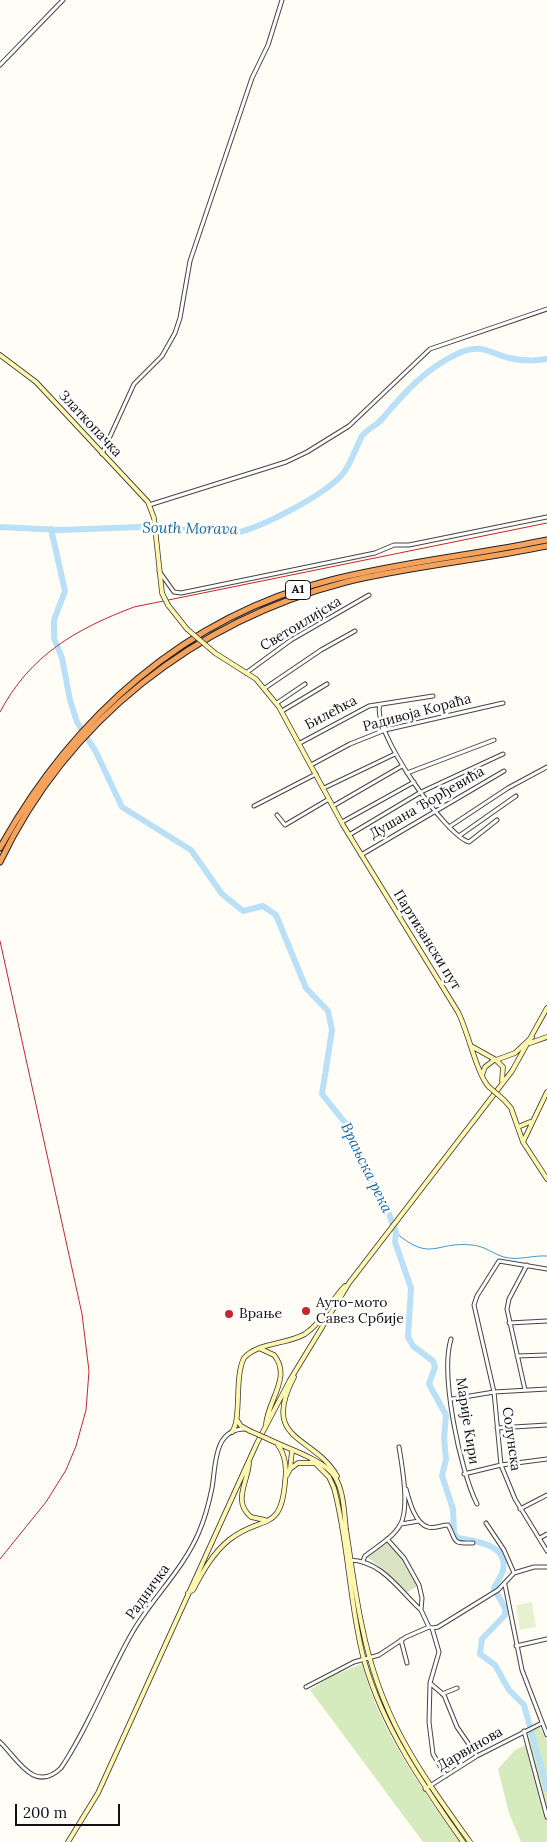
<!DOCTYPE html>
<meta charset="utf-8">
<style>
body{margin:0}
#map{position:relative;width:547px;height:1842px;overflow:hidden;background:#fffdf5;font-family:Lora,serif}
canvas{display:block}
.scale{position:absolute;left:15px;top:1804px;width:105px;height:22px;box-sizing:border-box;border:2px solid #111;border-top:0;padding-left:6px;font-size:15px;line-height:18px;white-space:nowrap;color:#111;-webkit-text-stroke:4px #fff;paint-order:stroke}
</style>
<div id="map">
<canvas width="547" height="1842"></canvas>
<div class="scale">200 m</div>
</div>
<script>
const ctx = document.querySelector('canvas').getContext('2d');
ctx.lineJoin = 'round';
function paint(path, color) {
  ctx.fillStyle = color;
  ctx.fill(path, 'evenodd');
}
function strokePath(path, color, width, dash) {
  ctx.strokeStyle = color;
  ctx.lineWidth = width;
  ctx.lineCap = dash ? 'butt' : 'round';
  ctx.setLineDash(dash || []);
  ctx.stroke(path);
}
function write(font, color, halo, rows, align = 'center') {
  ctx.font = font + ' Lora,serif';
  ctx.lineWidth = 5;
  ctx.setLineDash([]);
  ctx.textBaseline = 'middle';
  ctx.strokeStyle = halo;
  ctx.fillStyle = color;
  for (const [text, x, y, turn = 0] of rows) {
    ctx.save();
    ctx.translate(x, y);
    ctx.rotate((+turn || 0) * Math.PI / 180);
    ctx.textAlign = isNaN(turn) ? turn : align;
    if (halo) ctx.strokeText(text, 0, 0);
    ctx.fillText(text, 0, 0);
    ctx.restore();
  }
}
paint(new Path2D(`
 M 362,1664 C 381,1733 419,1785 460,1842 L 423,1842 L 310,1690 L 331,1676 Z
 M 539,1726 L 547,1741 L 547,1842 L 521,1842 L 509,1813 L 498,1769 L 515,1750 L 529,1743 L 527,1733 Z`), '#d5ebbd');
paint(new Path2D(`
 M 386,1542 L 403,1560 L 418,1586 L 406,1593 L 385,1571 L 367,1557 Z`), '#d9e3c4');
paint(new Path2D(`
 M 532,1602 L 536,1627 L 520,1630 L 516,1605 Z`), '#e6f2cf');
strokePath(new Path2D(`
 M 396,1233 C 432,1263 435,1241 472,1245 C 485,1246 493,1254 504,1257 C 519,1261 532,1255 547,1256`), '#3f96cf', 1);
strokePath(new Path2D(`
 M 0,527 L 60,530 L 139,527 L 235,533 C 261,528 322,496 341,476 C 351,465 355,449 362,436 C 367,429 376,426 382,419 C 405,392 426,368 459,353 C 482,343 489,353 509,358 C 522,361 535,361 547,359
 M 51,529 L 65,591 L 54,620 L 54,638 L 62,658 L 70,700 L 77,722 L 96,752 L 122,807 L 191,850 L 222,894 L 243,911 L 263,906 L 276,915 L 306,988 L 328,1011 L 332,1030 L 322,1094 L 346,1124 L 356,1154 L 389,1214 L 396,1233 L 395,1242 L 411,1288 L 408,1337 L 413,1346 L 433,1361 L 435,1367 L 429,1384 L 446,1415 L 444,1438 L 446,1459 L 442,1476 L 453,1509 L 454,1532 L 457,1538 C 474,1541 509,1544 503,1570 C 501,1577 497,1582 494,1588 L 505,1608 L 505,1615 L 482,1639 L 480,1654 L 495,1665 L 509,1690 L 524,1705 L 547,1789`), '#b9e0f7', 6);
const street = new Path2D(`
 M 0,65 L 63,0
 M 102,454 L 134,384 L 162,356 L 175,333 L 180,318 L 190,261 L 252,78 L 268,45 L 282,0
 M 149,505 L 286,462 L 307,452 L 349,426 L 430,349 L 547,309
 M 159,571 L 174,592 L 181,593 L 375,553 L 394,545 L 409,545 L 547,517
 M 246,673 L 291,640 L 369,595
 M 265,688 L 321,650 L 355,631
 M 277,703 L 305,684
 M 380,705 C 371,730 445,835 469,842 L 497,820
 M 282,711 L 327,684
 M 300,743 L 369,706 L 433,696
 M 311,765 L 350,744 L 385,730 L 503,703
 M 407,773 L 494,740
 M 324,788 L 395,754
 M 254,806 L 316,774
 M 333,806 L 402,766
 M 277,815 L 285,825 L 329,799
 M 342,822 L 414,782
 M 449,827 L 508,788 L 547,767
 M 349,835 L 421,792 L 503,754
 M 459,836 L 516,796
 M 361,855 L 504,771
 M 547,1269 L 499,1261 L 477,1296 L 474,1305 L 494,1392 L 501,1465 L 515,1499 L 547,1551
 M 509,1323 L 547,1321
 M 451,1339 C 440,1375 460,1470 477,1504
 M 517,1356 L 547,1355
 M 525,1390 L 507,1309 L 509,1299 L 527,1265
 M 452,1399 L 494,1392 L 547,1389
 M 497,1428 L 547,1425
 M 464,1474 L 501,1465 L 547,1459
 M 406,1489 C 409,1500 415,1524 428,1527 C 434,1529 442,1525 448,1525 C 457,1540 450,1544 473,1543
 M 520,1509 L 547,1495
 M 486,1523 L 504,1550 L 514,1573
 M 401,1524 L 419,1521
 M 540,1538 L 547,1534
 M 387,1539 L 404,1558 L 419,1585 L 422,1598 L 421,1610 L 429,1627
 M 350,1560 C 382,1561 399,1590 421,1610
 M 363,1561 L 365,1556 C 376,1547 393,1538 400,1525 C 410,1509 402,1465 399,1447
 M 505,1585 L 522,1670 L 547,1735
 M 432,1628 L 439,1652 L 430,1683 L 429,1722 L 433,1754 L 446,1776
 M 401,1640 L 407,1663
 M 516,1646 L 547,1639
 M 431,1684 L 444,1695 L 457,1727 L 477,1756
 M 306,1687 L 354,1662 L 379,1655 L 406,1637 L 429,1627 L 432,1628 L 438,1627 L 498,1590 L 514,1573 L 534,1567 L 547,1567
 M 442,1694 L 457,1688
 M 524,1731 L 547,1817
 M 0,1742 C 17,1758 34,1794 61,1768 C 89,1726 107,1677 132,1633 C 152,1598 183,1570 199,1532 C 205,1518 209,1503 212,1488 C 216,1466 213,1429 245,1429
 M 425,1789 L 477,1756 L 542,1723`);
const secondary = new Path2D(`
 M 0,355 L 36,382 L 148,502 L 154,518 L 162,593
 M 168,605 L 187,629
 M 215,653 L 256,679 L 279,707 L 343,825 L 458,1012 C 468,1031 477,1075 489,1087
 M 530,1043 L 547,1037
 M 473,1047 L 496,1060 L 515,1053 L 532,1037
 M 496,1060 L 503,1067 L 502,1081
 M 482,1075 L 485,1067 L 494,1060
 M 504,1100 L 511,1108 L 523,1142 L 547,1179
 M 518,1127 L 530,1122
 M 523,1142 L 547,1092
 M 261,1349 L 274,1355 C 292,1377 268,1400 266,1424
 M 294,1377 C 260,1442 314,1435 337,1476
 M 237,1420 L 241,1426 L 250,1431
 M 232,1432 C 242,1419 234,1377 244,1358 C 258,1342 286,1345 305,1334 C 323,1322 330,1301 345,1286
 M 266,1438 C 285,1448 324,1459 335,1477 C 344,1492 344,1512 346,1529 C 351,1561 355,1594 362,1626 C 380,1717 418,1769 470,1842
 M 312,1460 L 329,1477 L 334,1488 C 349,1544 349,1604 364,1660 C 383,1728 423,1785 463,1842
 M 249,1463 C 248,1482 232,1501 251,1517 L 265,1520
 M 290,1469 L 298,1463 L 314,1463
 M 287,1475 L 290,1469 L 292,1451
 M 188,1593 L 193,1590 C 203,1571 213,1553 229,1540 C 261,1514 281,1534 285,1482 C 287,1468 286,1456 278,1445
 M 68,1842 L 98,1793 L 257,1443 L 290,1380 L 349,1283 L 512,1071 L 547,1008`);
const highway = new Path2D(`
 M 0,848 C 72,718 185,616 331,580 C 402,562 475,555 547,540
 M 0,862 C 68,720 195,621 346,582 C 412,566 481,560 547,546`);
strokePath(street, '#444', 5);
strokePath(secondary, '#333', 5.5);
strokePath(highway, '#222', 7);
strokePath(street, '#fff', 3);
strokePath(secondary, '#fff6b0', 4);
strokePath(highway, '#f5a25d', 5);
strokePath(new Path2D(`
 M 0,712 C 30,655 76,629 134,607 L 547,523
 M 0,941 L 82,1314 L 89,1371 L 86,1410 L 76,1446 L 66,1470 L 46,1502 L 0,1559`), '#c4262e', 1);
const secondaryBridge = new Path2D(`
 M 162,593 L 168,605
 M 187,629 L 215,653
 M 489,1087 L 504,1100
 M 250,1431 L 266,1438`);
strokePath(secondaryBridge, '#333', 5.5, []);
strokePath(secondaryBridge, '#fff6b0', 4);
for (const [x, y, r, color] of [
 [306,1311,5,"#c4262e"],
 [229,1314,5,"#c4262e"]
]) {
  const dot = new Path2D();
  dot.arc(x, y, r, 0, 2 * Math.PI);
  ctx.fillStyle = color;
  ctx.fill(dot);
  strokePath(dot, '#fff', 2);
}
for (const [x, y, w] of [
 [298,590,25]
]) {
  const box = new Path2D();
  box.roundRect(x - w / 2, y - 9.5, w, 19, 4);
  ctx.fillStyle = '#fff';
  ctx.fill(box);
  strokePath(box, '#111', 1);
}
write('bold 12px', '#111', null, [
 ["A1",298,590]
]);
write('14px', '#111', '#fff', [
 ["Златкопачка",90,424,47],
 ["Светоилијска",301,624,-31],
 ["Билећка",331,713,-28],
 ["Радивоја Кораћа",417,713,-15],
 ["Душана Ђорђевића",427,803,-30],
 ["Партизански пут",427,940,58],
 ["Марије Кири",467,1421,81],
 ["Солунска",511,1439,82],
 ["Радничка",148,1592,-54],
 ["Дарвинова",470,1749,-30]
]);
write('14px', '#111', '#fff', [
 ["Ауто-мото",316,1303],
 ["Савез Србије",316,1319],
 ["Врање",239,1314]
], 'left');
write('italic 15px', '#1768a6', '#fff', [
 ["South Morava",190,529,1],
 ["Врањска река",366,1168,64]
]);
</script>
